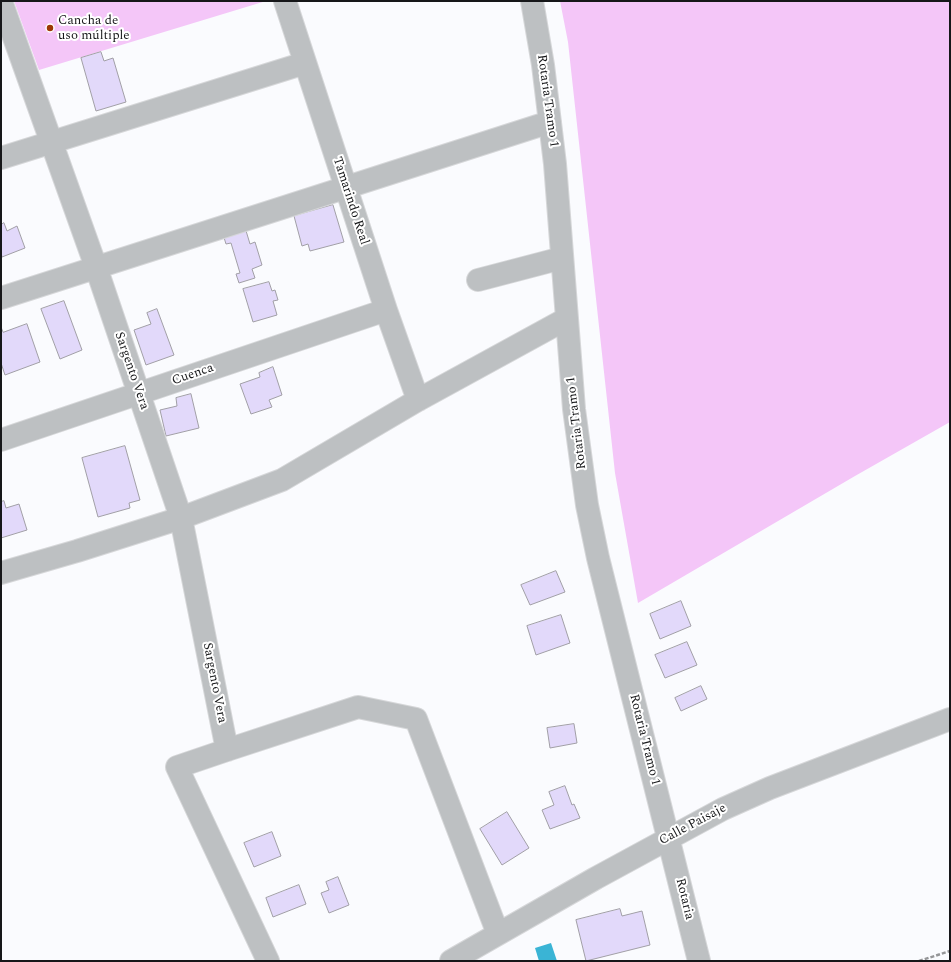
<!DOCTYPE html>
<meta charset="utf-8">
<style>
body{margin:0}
#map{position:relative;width:951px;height:962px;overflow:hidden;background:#fafbfe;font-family:Spectral,serif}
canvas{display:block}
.frame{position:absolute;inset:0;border:2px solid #161719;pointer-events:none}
</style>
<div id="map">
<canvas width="951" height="962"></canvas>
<div class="frame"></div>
</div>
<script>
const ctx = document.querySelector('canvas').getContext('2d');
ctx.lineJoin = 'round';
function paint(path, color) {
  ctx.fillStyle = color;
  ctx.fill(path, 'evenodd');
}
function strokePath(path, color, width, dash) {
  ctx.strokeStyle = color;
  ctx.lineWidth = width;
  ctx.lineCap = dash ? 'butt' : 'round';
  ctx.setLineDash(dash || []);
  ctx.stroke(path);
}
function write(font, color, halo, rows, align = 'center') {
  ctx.font = font + ' Spectral,serif';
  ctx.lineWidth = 4;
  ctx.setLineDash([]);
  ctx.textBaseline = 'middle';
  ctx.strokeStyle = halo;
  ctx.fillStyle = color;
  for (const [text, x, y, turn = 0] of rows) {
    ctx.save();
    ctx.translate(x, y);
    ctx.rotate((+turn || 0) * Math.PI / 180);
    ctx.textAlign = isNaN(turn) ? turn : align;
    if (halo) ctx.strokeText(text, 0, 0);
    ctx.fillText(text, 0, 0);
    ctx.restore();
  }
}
paint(new Path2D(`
 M 14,1 L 266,1 L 39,70 Z
 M 560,1 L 950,1 L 950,422 L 855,476 L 638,603 L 615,473 L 568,42 Z`), '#f4c6f8');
paint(new Path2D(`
 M 551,943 L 557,961 L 539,961 L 535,948 Z`), '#3ab4d5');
const building = new Path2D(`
 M 101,52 L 104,61 L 113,58 L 126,102 L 96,111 L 81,58 Z
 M 333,205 L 344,242 L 310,251 L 308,244 L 302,246 L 294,216 Z
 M 4,223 L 7,231 L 17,226 L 25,248 L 2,257 L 1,253 L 1,225 Z
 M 244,224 L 250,244 L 255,242 L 262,265 L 252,269 L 255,278 L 239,283 L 236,274 L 240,273 L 231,243 L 226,244 L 222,231 Z
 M 269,282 L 272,291 L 275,290 L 278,300 L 273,301 L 277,315 L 253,322 L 243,289 Z
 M 64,301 L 82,350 L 60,359 L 41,309 Z
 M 157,309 L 174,355 L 146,365 L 134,330 L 151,324 L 147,313 Z
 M 27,324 L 40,362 L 5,375 L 1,363 L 1,327 L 3,332 Z
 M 273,367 L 282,395 L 269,400 L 272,407 L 251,414 L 240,384 L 260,377 L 259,373 Z
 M 191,394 L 199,428 L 166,436 L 160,410 L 177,406 L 176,398 Z
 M 125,446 L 140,500 L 129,503 L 130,508 L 98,517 L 82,458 Z
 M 4,501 L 6,508 L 19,504 L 27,530 L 1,538 L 1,502 Z
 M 556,571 L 565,592 L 530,605 L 521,585 Z
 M 681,601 L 691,626 L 660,639 L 650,614 Z
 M 561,615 L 570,643 L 536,655 L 527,626 Z
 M 687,642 L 697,665 L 665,678 L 655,655 Z
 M 701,686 L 707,699 L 681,711 L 675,698 Z
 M 574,724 L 577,743 L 550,748 L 547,728 Z
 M 565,786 L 572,805 L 574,804 L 580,818 L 550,829 L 542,810 L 554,805 L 549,792 Z
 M 507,812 L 529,848 L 502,865 L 480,829 Z
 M 272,832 L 281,856 L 254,867 L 244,843 Z
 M 338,877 L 349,905 L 329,913 L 321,893 L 329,890 L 326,882 Z
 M 299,885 L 306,904 L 273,917 L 266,898 Z
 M 620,909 L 622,916 L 642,911 L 650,945 L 586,961 L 576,920 Z`);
paint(building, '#e2d9fa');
strokePath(building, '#a19fa6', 1);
const minor = new Path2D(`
 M 1,1 L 96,267 L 181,518 L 227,750
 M 285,1 L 386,310 L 418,400
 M 532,1 L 543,65 L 555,164 L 574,409 L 587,505 L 598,558 L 699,961
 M 1,158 L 305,63
 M 478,280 L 562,258
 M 1,298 L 550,122
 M 1,440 L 386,310
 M 1,573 L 77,551 L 181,518 L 282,480 L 418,400 L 566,319
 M 268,961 L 177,767 L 227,750 L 358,707 L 416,719 L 498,934
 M 451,961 L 596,878 L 723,809 L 770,788 L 950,719`);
strokePath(minor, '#d6d7d9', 24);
strokePath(new Path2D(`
 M 919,961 L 950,951`), '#959698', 2.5, [4, 2]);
strokePath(minor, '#bdc0c2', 22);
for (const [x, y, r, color] of [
 [50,28,4,"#9c3804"]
]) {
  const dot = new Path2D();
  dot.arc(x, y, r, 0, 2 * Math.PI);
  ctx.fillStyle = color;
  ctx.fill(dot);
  strokePath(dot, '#fff', 1.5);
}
write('13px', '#161719', '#fff', [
 ["Cancha de",58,21],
 ["uso múltiple",58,36]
], 'left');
write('13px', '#161719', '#fff', [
 ["Rotaria Tramo 1",547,101,82],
 ["Tamarindo Real",350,201,72],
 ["Sargento Vera",131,371,71],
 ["Cuenca",193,375,-19],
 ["Rotaria Tramo 1",577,423,-97],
 ["Sargento Vera",214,683,79],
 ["Rotaria Tramo 1",644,740,76],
 ["Calle Paisaje",693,825,-28],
 ["Rotaria",684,899,76]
]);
</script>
